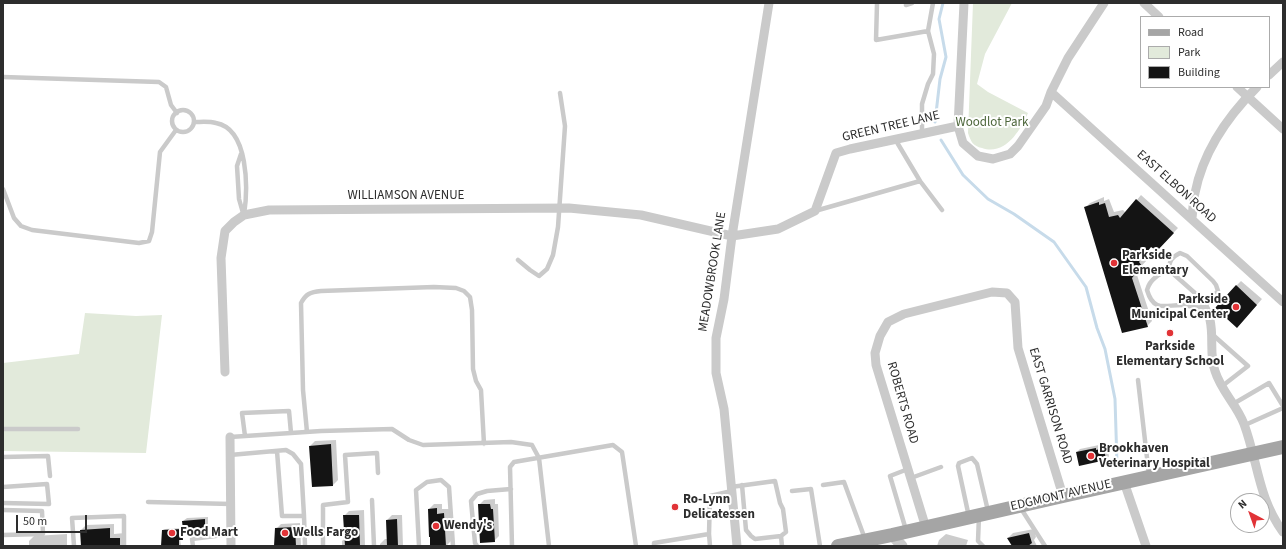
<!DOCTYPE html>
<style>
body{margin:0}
#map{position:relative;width:1286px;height:549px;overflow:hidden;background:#fff;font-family:"Source Sans 3",sans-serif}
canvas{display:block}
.frame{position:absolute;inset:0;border:4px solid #2d2d2d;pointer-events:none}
.legend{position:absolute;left:1140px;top:16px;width:130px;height:72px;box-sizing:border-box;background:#fff;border:1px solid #ababab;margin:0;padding:5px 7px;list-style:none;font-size:12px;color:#2d2d2d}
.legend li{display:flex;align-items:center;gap:8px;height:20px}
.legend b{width:20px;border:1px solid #ababab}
.north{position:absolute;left:1230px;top:493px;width:40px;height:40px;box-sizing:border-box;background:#fff;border:1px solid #ababab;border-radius:50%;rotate:319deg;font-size:11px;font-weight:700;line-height:16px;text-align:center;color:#2d2d2d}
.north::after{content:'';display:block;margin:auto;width:14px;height:18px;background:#e13337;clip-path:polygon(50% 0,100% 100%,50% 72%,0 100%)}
.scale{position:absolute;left:16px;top:515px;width:71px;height:18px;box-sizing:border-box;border:2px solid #2d2d2d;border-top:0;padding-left:5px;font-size:12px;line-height:14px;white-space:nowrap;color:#2d2d2d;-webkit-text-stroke:3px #fff;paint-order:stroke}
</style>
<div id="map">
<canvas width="1286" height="549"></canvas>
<div class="frame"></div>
<ul class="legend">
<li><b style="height:5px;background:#a5a5a5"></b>Road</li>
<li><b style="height:11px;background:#e2eadb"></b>Park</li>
<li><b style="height:11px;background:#141414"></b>Building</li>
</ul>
<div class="north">N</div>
<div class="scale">50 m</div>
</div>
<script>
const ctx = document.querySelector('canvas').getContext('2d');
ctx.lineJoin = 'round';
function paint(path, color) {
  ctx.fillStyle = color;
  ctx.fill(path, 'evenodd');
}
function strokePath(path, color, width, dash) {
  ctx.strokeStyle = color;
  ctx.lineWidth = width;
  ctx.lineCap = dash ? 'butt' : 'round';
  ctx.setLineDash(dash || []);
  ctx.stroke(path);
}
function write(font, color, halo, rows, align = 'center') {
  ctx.font = font + ' "Source Sans 3",sans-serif';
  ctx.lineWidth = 4;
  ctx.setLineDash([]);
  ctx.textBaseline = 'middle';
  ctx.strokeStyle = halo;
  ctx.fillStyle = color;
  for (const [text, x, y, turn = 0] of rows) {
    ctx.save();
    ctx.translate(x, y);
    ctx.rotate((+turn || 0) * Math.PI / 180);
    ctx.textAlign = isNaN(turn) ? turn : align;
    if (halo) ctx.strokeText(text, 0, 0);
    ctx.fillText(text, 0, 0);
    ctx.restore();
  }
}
paint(new Path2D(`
 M 973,3 L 1012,3 L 985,54 L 977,84 L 988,92 L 1028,113 C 1020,131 1005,156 982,148 C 973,146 971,142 968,133 Z
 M 85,313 L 136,316 L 162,315 L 146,453 L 3,451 L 3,363 L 79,354 Z`), '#e2eadb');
paint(new Path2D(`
 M 1141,195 L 1178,228 L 1157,250 L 1152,246 L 1143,257 L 1147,260 L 1136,272 L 1152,321 L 1147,326 L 1085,208 L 1090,203 L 1104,197 L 1104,201 L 1109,199 L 1114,212 L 1123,210 L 1126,213 Z
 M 1241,281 L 1262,299 L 1242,322 L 1236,286 Z
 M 336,440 L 338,480 L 333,485 L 310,446 L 315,441 Z
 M 1099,445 L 1099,447 L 1107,446 L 1109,456 L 1106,460 L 1077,452 L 1080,449 Z
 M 495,499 L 495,504 L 498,504 L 499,536 L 494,541 L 479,505 L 484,500 Z
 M 434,504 L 442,504 L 442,509 L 449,509 L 451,541 L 446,546 L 431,546 L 429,509 Z
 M 364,510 L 365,546 L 342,546 L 342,541 L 345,538 L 344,516 L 349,511 Z
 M 392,515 L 402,515 L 403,546 L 380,546 L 380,544 L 385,539 L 388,539 L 387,520 Z
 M 208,517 L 208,525 L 205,528 L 184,529 L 184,537 L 180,539 L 181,546 L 162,546 L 163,530 L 165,529 L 184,528 L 183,521 L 187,518 Z
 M 300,523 L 301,546 L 275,546 L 276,529 L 281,524 Z
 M 114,524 L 114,534 L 125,533 L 126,546 L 82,546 L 81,530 L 86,525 Z
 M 1034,529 L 1036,537 L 1034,540 L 1037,546 L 1013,546 L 1008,538 L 1013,533 Z
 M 67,534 L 67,546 L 29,546 L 29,541 L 34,536 Z
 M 946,534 L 968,540 L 966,546 L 937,546 L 939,540 Z`), '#0003');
strokePath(new Path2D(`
 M 935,122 L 940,79 L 946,57 L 939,19 L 943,3
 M 941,140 L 963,175 L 988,199 L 1014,214 L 1054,242 L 1086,287 L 1097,328 L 1105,349 L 1115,399 L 1117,464`), '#c7dbea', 3);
paint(new Path2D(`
 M 1136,199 L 1174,233 L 1157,251 L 1151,247 L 1139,262 L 1142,266 L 1132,278 L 1148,327 L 1122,333 L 1084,207 L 1099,202 L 1099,205 L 1105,203 L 1109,217 L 1118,215 L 1120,218 Z
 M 1236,285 L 1257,305 L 1237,328 L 1215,308 Z
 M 331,444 L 333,486 L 312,487 L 309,446 Z
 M 1096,448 L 1096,450 L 1104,448 L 1106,460 L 1079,466 L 1076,452 Z
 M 478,504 L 490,504 L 491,509 L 493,509 L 495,542 L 480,543 Z
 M 437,508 L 437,514 L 444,513 L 446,546 L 430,546 L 430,537 L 429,537 L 428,509 Z
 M 343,515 L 359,515 L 360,546 L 345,546 Z
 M 205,519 L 205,529 L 183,530 L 182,521 Z
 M 397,519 L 398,546 L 387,546 L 386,520 Z
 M 295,527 L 296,546 L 274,546 L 275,528 Z
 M 110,528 L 110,538 L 120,538 L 120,546 L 81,546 L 80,530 Z
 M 182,529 L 183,540 L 179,540 L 179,546 L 161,546 L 162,530 Z
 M 1029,533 L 1032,543 L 1028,546 L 1012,546 L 1007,538 Z`), '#141414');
strokePath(new Path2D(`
 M 877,4 L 876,40 L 928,31
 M 906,5 L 912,3
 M 3,77 L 159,82 L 166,87 L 171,105 L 177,113
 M172 121a11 11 0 1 1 22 0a11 11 0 1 1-22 0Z
 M 194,122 C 201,122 209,121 216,123 C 249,129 248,189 244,215
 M 922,133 L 922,104 L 928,84 L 933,74 L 934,54 L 928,31 L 933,3
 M 241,154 L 237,166 L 239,199 L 243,213
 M 920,181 L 942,210
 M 3,189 L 14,218 L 21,226 L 32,230 L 139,243 L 149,241 L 152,232 L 160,152 L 176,130
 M 815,211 L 920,181 L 895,139
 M 518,260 L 530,270 L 539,276 L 547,269 L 553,255 L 558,227 L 565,126 L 560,93
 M 1169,270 C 1159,274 1150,279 1147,290 C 1154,314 1167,304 1184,305 C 1190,306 1197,309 1203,307 C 1208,304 1213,296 1218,291 L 1216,285 L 1213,281 L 1187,256 L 1180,253 C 1172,257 1169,261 1169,270 L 1196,294 L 1204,306
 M 1213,335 L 1248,366 L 1221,387
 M 1138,380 L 1149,475
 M 1233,404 L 1269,383 L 1283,406
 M 1245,425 L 1283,408
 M 3,429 L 78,429
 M 307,432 L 303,390 L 301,303 C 306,294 310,292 321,291 L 434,287 L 456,288 L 464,291 L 470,297 L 472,310 L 473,369 L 476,381 L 481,390 L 484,444
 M 291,433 L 321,431 L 392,429 L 409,440 L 423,445 L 511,442 L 532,445 L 539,458 L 549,546
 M 230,437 L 291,433 L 289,411 L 242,413 L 245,436
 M 230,455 L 286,450 L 293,454 L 301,464 L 304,516 L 282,516 L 277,451
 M 3,457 L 48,456 L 50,476
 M 911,478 L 941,467
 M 823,485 L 844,482 L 865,539
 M 3,487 L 47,484 L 49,504 L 3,503
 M 731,487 L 775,481 L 780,503 L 783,509 L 786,532 L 781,536 L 755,539 L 751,536 L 746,530 L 742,485
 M 792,491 L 811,489 L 820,546
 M 372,500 L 374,546
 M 148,502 L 231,504
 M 1020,507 L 1045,546
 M 3,510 L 42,511 L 43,534 L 3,535
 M 304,516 L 305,546
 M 979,516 L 978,541 L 983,546
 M 969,517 L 958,466 L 959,463 L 972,458 L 977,464 L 988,511
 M 906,530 L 890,476 L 908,469
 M 709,534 L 710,496 L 732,491
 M 781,536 L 782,546
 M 74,546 L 72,518 L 124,516 L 124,546
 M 193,546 L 192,539 L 231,534
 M 323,546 L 323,505 L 348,502 L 345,455 L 377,453 L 378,473
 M 419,546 L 416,490 L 427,482 L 441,480 L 449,487 L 453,546
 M 477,546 L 475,543 L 471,501 L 477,494 L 487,491 L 511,489
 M 512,546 L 510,467 L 514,462 L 613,445 L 622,452 L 636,546
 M 654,546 L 654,543 L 709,534 L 710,546`), '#cacaca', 4.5);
strokePath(new Path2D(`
 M 964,3 L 958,126 L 963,143 L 978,156 L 993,159 L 1010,154 L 1018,146 L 1046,106 L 1051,92 L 1068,58 L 1104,3
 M 1144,3 L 1159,17
 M 1269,75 L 1283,62
 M 1237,87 L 1283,129
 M 1051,92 L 1283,302
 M 1192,218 C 1193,210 1193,201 1195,193 C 1203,152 1228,116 1257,87
 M 1204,306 C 1206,311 1210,315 1210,320 C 1214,337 1209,355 1215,371 C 1221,391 1237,405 1244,424 C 1258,462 1258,498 1283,532
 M 225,372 L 221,258 L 225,231 L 234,222 L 244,215 L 269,210 L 569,208 L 641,215 L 732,236 L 778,229 L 815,211 L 836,153 L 850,149 L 958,126
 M 230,437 L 231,546
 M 1124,482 L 1146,546
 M 926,528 L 876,365 L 875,353 L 880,336 L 888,322 L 904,314 L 992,292 L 1007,293 L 1015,302 L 1018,348 L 1063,496
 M 737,546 L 724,409 L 716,373 L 716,338 L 724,299 L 732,236 L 769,3`), '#cacaca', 9);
strokePath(new Path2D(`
 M 892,535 L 902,546`), '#cacaca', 11);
strokePath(new Path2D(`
 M 838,546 L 892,535 L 1063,496 L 1283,447`), '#a5a5a5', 14);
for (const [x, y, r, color] of [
 [1114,263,4,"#e13337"],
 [1236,307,4,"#e13337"],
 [1170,333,4,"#e13337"],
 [1091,456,4,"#e13337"],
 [675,507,4,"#e13337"],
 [436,526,4,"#e13337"],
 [172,533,4,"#e13337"],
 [285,533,4,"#e13337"]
]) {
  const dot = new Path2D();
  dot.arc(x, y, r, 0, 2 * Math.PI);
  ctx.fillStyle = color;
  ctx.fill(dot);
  strokePath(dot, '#fff', 1.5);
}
write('13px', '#4e673c', '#fff', [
 ["Woodlot Park",992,123]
]);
write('13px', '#2d2d2d', '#fff', [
 ["GREEN TREE LANE",891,127,-13],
 ["EAST ELBON ROAD",1176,187,42],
 ["WILLIAMSON AVENUE",406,196],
 ["MEADOWBROOK LANE",713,272,-81],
 ["ROBERTS ROAD",902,403,74],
 ["EAST GARRISON ROAD",1050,406,73],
 ["EDGMONT AVENUE",1061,496,-13]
]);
write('bold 13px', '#2d2d2d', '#fff', [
 ["Parkside",1122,256],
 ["Elementary",1122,271],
 ["Parkside",1228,300,"right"],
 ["Municipal Center",1228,315,"right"],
 ["Parkside",1170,347,"center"],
 ["Elementary School",1170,362,"center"],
 ["Brookhaven",1099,449],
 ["Veterinary Hospital",1099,464],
 ["Ro-Lynn",683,500],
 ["Delicatessen",683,515],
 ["Wendy's",444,526],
 ["Food Mart",180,533],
 ["Wells Fargo",293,533]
], 'left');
</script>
